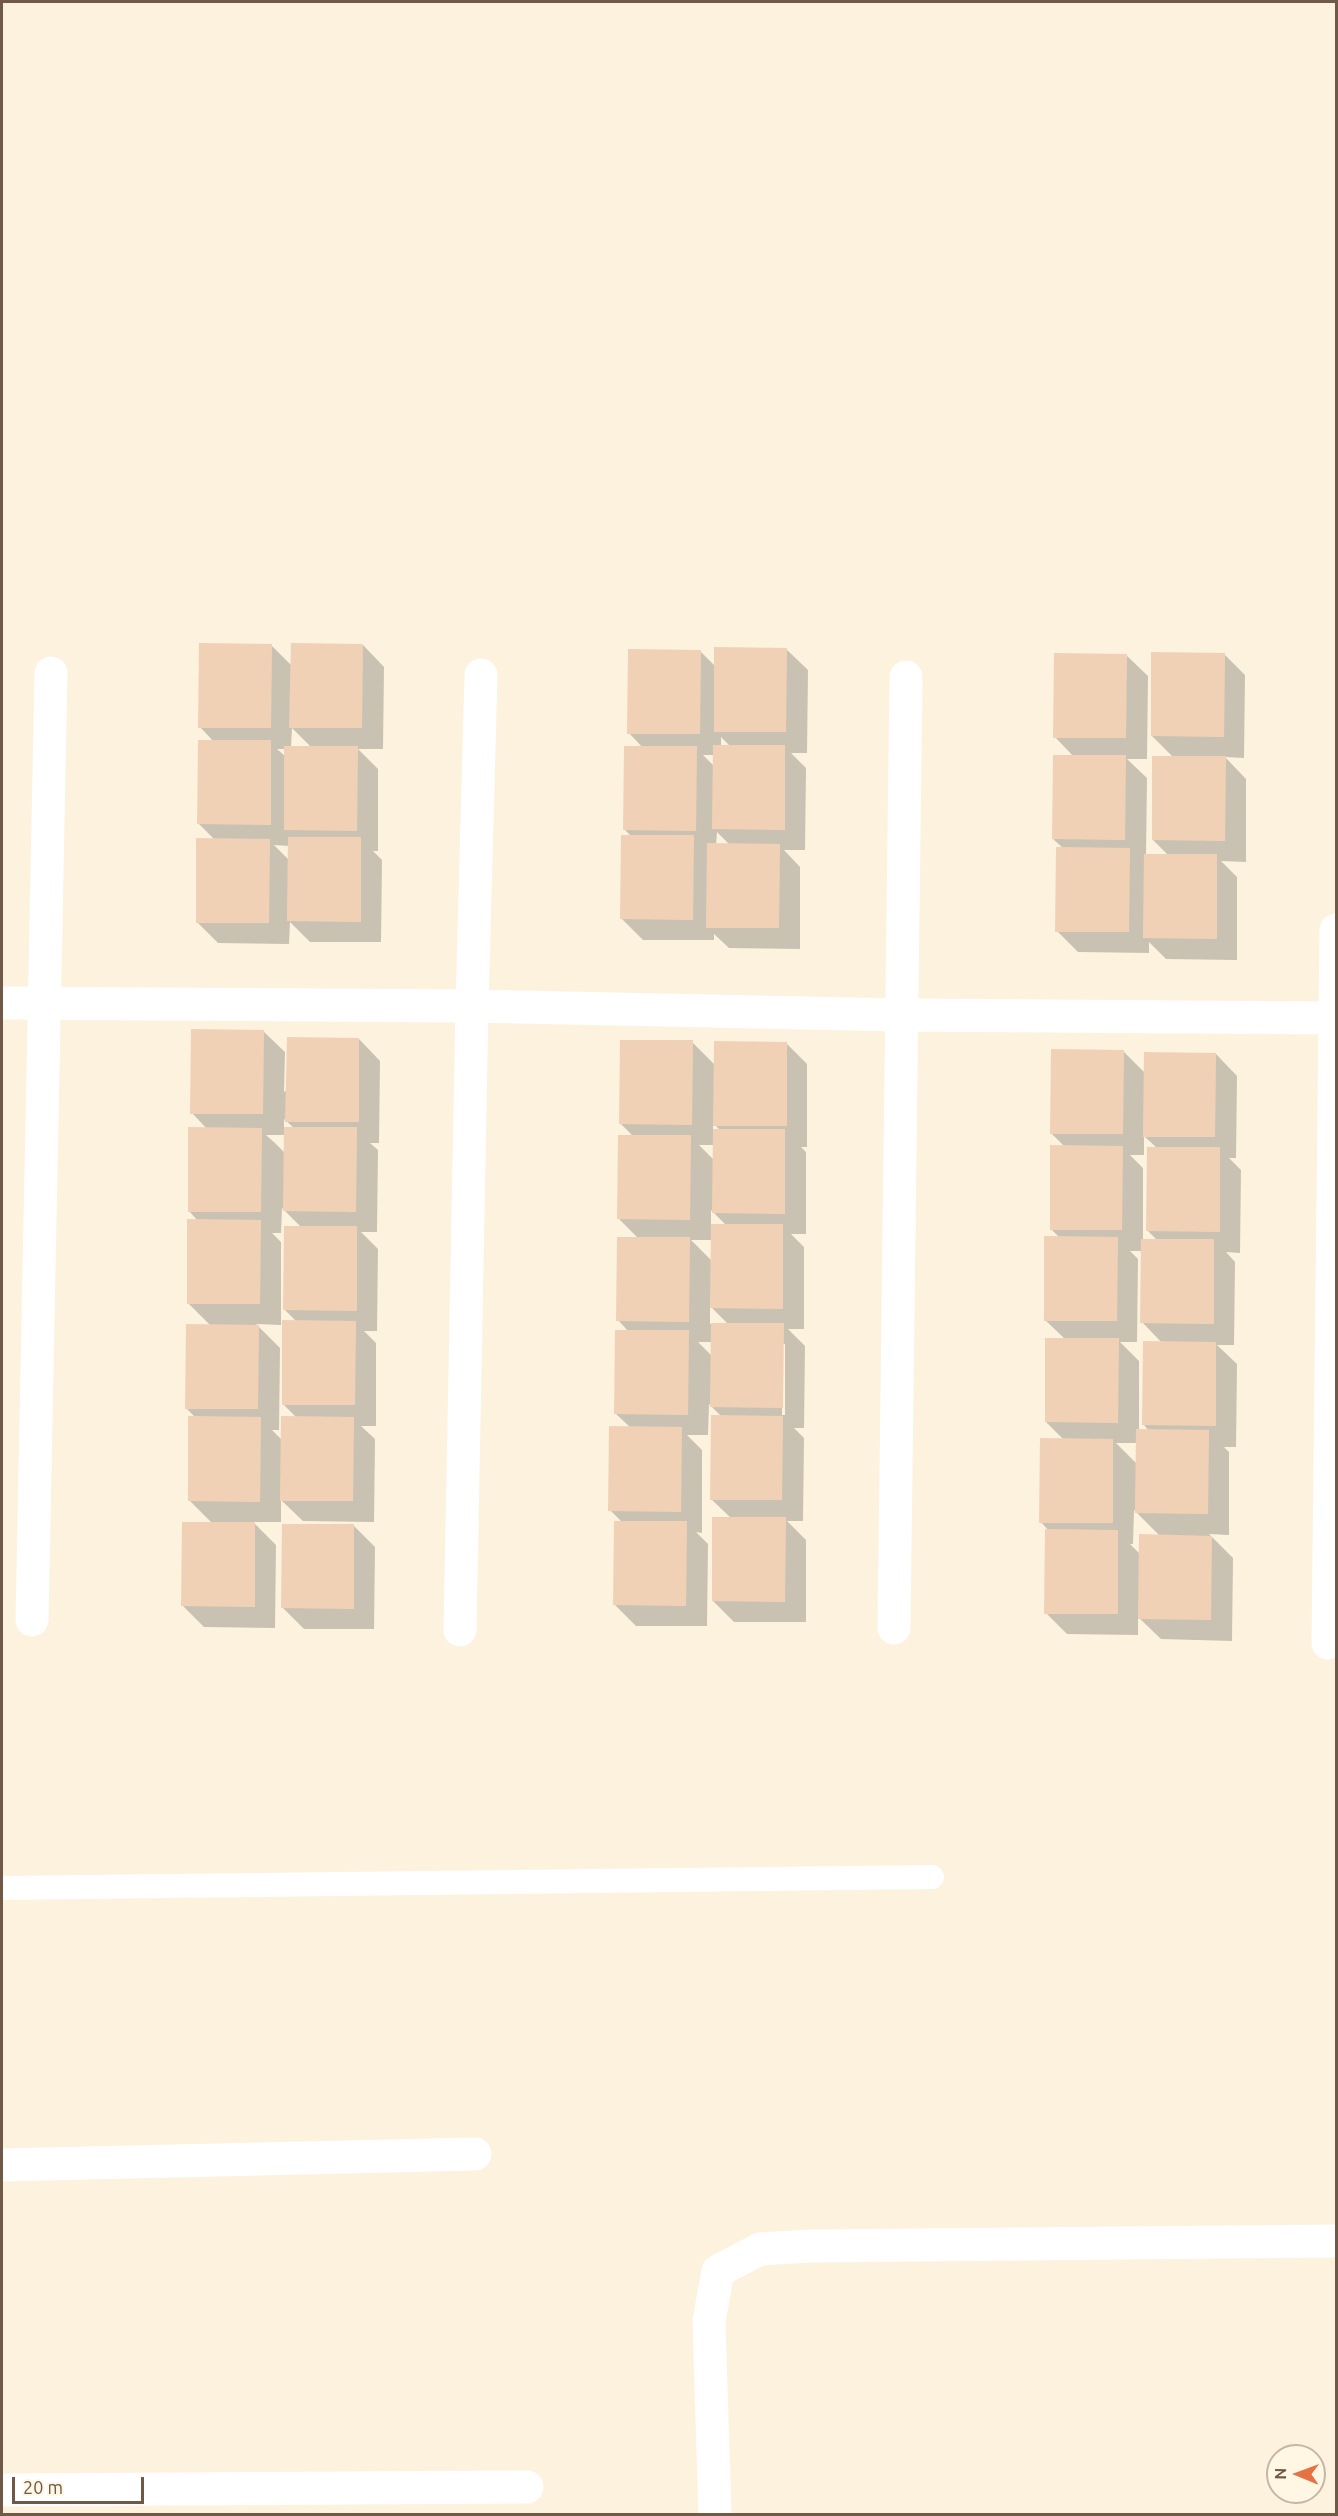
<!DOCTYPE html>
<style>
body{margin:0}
#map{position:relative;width:1338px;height:2516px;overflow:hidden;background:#fcf2de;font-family:Ubuntu,sans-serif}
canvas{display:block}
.frame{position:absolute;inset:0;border:3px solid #715947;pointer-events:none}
.north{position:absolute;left:1266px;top:2444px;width:60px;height:60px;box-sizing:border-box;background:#fff6e4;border:2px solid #c6b7a5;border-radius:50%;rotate:271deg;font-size:16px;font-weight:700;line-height:24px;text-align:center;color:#715947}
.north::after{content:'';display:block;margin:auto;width:21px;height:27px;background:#e57243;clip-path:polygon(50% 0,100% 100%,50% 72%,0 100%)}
.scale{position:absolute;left:12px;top:2477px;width:132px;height:27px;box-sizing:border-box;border:3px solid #715947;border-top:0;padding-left:8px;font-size:18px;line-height:21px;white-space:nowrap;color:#715947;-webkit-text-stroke:4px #fff6e4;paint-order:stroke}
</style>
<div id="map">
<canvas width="1338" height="2516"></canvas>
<div class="frame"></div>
<div class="north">N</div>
<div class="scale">20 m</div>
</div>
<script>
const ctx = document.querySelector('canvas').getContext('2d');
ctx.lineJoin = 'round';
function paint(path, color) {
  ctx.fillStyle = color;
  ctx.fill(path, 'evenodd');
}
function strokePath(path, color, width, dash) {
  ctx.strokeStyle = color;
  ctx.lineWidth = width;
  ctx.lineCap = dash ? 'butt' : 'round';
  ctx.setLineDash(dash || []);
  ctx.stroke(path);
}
paint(new Path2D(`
 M 271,645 L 292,666 L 363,645 L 384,667 L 383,749 L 358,749 L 378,769 L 378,851 L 373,851 L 382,860 L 381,942 L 310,942 L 290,922 L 289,944 L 218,943 L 197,922 L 215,840 L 199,824 L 214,742 L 200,727 ZM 292,728 L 311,747 L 291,747 ZM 277,749 L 286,749 L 286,757 ZM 274,845 L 289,846 L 289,860 Z
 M 786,649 L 808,670 L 807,753 L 791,753 L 806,768 L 805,850 L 784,850 L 800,867 L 800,949 L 729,948 L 714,934 L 714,940 L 643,940 L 622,919 L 631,836 L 625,830 L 643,748 L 629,733 L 700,651 L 716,667 ZM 721,737 L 730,746 L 721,746 ZM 703,755 L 714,755 L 714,766 ZM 717,832 L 730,845 L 716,845 Z
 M 1224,654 L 1245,675 L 1244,758 L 1225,757 L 1246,779 L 1246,862 L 1221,861 L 1237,877 L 1237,960 L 1166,959 L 1149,942 L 1149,953 L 1078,952 L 1057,931 L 1064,849 L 1053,839 L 1074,757 L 1055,737 L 1126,655 L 1148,676 L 1147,759 L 1127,759 L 1147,778 L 1146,855 L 1169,856 L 1153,840 L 1174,758 L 1152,736 Z
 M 263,1031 L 285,1052 L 284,1092 L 359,1039 L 380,1061 L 379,1143 L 370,1143 L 378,1150 L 377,1232 L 361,1232 L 378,1249 L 377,1331 L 364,1331 L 376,1343 L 376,1426 L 361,1426 L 375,1439 L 374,1522 L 303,1521 L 281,1500 L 281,1522 L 253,1522 L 276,1545 L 275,1628 L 204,1627 L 183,1606 L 213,1524 L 189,1500 L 196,1418 L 186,1408 L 211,1326 L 188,1303 L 198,1221 L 189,1211 L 207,1129 L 192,1113 ZM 284,1119 L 294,1128 L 284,1128 ZM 266,1135 L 285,1135 L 285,1153 L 275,1143 ZM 282,1208 L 301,1227 L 285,1310 L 297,1322 L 283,1404 L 297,1418 L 282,1440 L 272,1430 L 279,1430 L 280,1348 L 256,1324 L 281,1325 L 281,1242 L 272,1233 L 281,1233 Z
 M 692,1042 L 715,1065 L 786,1043 L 807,1064 L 807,1147 L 801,1147 L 806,1152 L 806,1234 L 791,1234 L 804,1247 L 804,1329 L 788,1329 L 805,1346 L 804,1428 L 794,1428 L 804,1438 L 803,1521 L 787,1521 L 806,1540 L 806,1622 L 734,1622 L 713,1601 L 731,1518 L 711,1499 L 722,1417 L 709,1404 L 708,1435 L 687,1435 L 702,1450 L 702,1533 L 696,1532 L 708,1544 L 707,1626 L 636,1626 L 615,1605 L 622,1522 L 610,1510 L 631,1428 L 616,1414 L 628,1331 L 618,1320 L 638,1238 L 619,1219 L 633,1136 L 620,1123 ZM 713,1123 L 720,1130 L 713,1130 ZM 699,1145 L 714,1145 L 714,1160 ZM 711,1210 L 726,1225 L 711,1225 ZM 691,1240 L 712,1240 L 712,1261 ZM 710,1306 L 728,1324 L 710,1324 ZM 698,1342 L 712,1342 L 712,1356 ZM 782,1344 L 785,1344 L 785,1415 L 782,1415 Z
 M 1123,1051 L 1145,1073 L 1216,1054 L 1237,1076 L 1236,1158 L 1229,1158 L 1241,1170 L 1240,1253 L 1226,1252 L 1235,1262 L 1234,1345 L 1217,1345 L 1237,1364 L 1236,1447 L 1224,1447 L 1229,1452 L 1229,1535 L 1209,1534 L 1233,1558 L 1232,1641 L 1161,1639 L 1138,1617 L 1138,1635 L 1067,1634 L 1046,1613 L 1049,1531 L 1041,1522 L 1064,1440 L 1046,1422 L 1065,1339 L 1045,1320 L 1060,1238 L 1051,1229 L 1065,1147 L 1051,1133 ZM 1144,1136 L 1157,1148 L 1148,1231 L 1157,1240 L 1143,1240 L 1143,1168 L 1130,1155 L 1144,1155 ZM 1130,1251 L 1142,1251 L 1142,1322 L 1162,1343 L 1144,1425 L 1149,1431 L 1139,1430 L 1139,1361 L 1120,1342 L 1137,1342 L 1138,1259 ZM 1116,1443 L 1137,1443 L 1137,1464 ZM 1134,1510 L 1160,1536 L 1140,1554 L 1130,1544 L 1133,1544 Z
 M 354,1526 L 375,1547 L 374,1629 L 304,1629 L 283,1608 Z`), '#0003');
paint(new Path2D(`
 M 199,643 L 272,644 L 271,728 L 198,728 Z
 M 291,643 L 363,644 L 362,728 L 289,728 Z
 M 714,647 L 787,648 L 786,732 L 714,732 Z
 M 628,649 L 701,650 L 700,734 L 627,734 Z
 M 1151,652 L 1225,653 L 1224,737 L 1151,736 Z
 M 1054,653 L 1127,654 L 1126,738 L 1053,738 Z
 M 198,740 L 271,740 L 271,825 L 197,824 Z
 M 713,745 L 785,745 L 785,830 L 712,829 Z
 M 284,746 L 358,746 L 357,831 L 284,830 Z
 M 624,746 L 697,746 L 696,831 L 623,830 Z
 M 1053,755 L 1126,755 L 1125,840 L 1052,839 Z
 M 1152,756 L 1226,756 L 1225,841 L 1152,840 Z
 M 621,835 L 694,835 L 693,920 L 620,919 Z
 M 288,837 L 361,837 L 361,922 L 287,921 Z
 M 196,838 L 270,839 L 269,923 L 196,923 Z
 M 707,843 L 780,844 L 779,928 L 706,928 Z
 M 1056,847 L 1130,848 L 1129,932 L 1055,932 Z
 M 1144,854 L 1217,854 L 1217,939 L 1143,938 Z
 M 191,1029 L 264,1030 L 263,1114 L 190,1114 Z
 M 287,1037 L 359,1038 L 359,1122 L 285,1122 Z
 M 620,1040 L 693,1040 L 692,1125 L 619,1124 Z
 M 714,1041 L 787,1042 L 787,1126 L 713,1126 Z
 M 1051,1049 L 1124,1050 L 1123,1134 L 1050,1134 Z
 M 1144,1052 L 1216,1053 L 1215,1137 L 1143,1137 Z
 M 188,1127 L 262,1128 L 261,1212 L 188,1212 Z
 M 284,1127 L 357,1127 L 356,1212 L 283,1211 Z
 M 713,1129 L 785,1129 L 785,1214 L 712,1213 Z
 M 618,1135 L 691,1135 L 690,1220 L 617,1219 Z
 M 1050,1145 L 1123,1146 L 1122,1230 L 1050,1230 Z
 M 1147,1147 L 1220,1147 L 1220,1232 L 1146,1231 Z
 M 187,1219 L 261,1220 L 260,1304 L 187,1304 Z
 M 711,1224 L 783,1224 L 783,1309 L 710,1308 Z
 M 284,1226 L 357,1226 L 357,1311 L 283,1310 Z
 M 1044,1236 L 1118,1237 L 1117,1321 L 1044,1321 Z
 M 617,1237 L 690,1237 L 689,1322 L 616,1321 Z
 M 1141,1239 L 1214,1239 L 1214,1324 L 1140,1323 Z
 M 282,1320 L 356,1321 L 355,1405 L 282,1405 Z
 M 711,1323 L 784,1323 L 783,1408 L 710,1407 Z
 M 186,1324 L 259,1325 L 258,1409 L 185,1409 Z
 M 615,1330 L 689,1330 L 688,1415 L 614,1414 Z
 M 1045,1338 L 1119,1338 L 1118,1423 L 1045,1422 Z
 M 1143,1341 L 1216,1342 L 1216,1426 L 1142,1425 Z
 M 711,1415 L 783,1416 L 782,1500 L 710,1500 Z
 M 188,1416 L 261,1417 L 260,1502 L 188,1501 Z
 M 281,1416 L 354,1417 L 353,1501 L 280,1501 Z
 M 609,1426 L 682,1427 L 681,1512 L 608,1511 Z
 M 1136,1429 L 1209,1430 L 1208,1514 L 1135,1513 Z
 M 1040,1438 L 1113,1439 L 1113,1523 L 1039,1523 Z
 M 712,1517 L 786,1517 L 785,1602 L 712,1601 Z
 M 614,1521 L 687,1521 L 686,1606 L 613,1605 Z
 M 182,1522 L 255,1522 L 255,1607 L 181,1606 Z
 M 282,1524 L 354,1524 L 354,1609 L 281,1608 Z
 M 1045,1529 L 1118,1530 L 1118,1614 L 1044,1614 Z
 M 1139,1534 L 1212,1536 L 1211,1620 L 1138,1619 Z`), '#f1d1b6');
strokePath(new Path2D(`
 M 2,1888 L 932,1877`), '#fff', 24);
strokePath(new Path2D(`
 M 2,1003 L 472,1006 L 900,1015 L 1336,1018
 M 32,1620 L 51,673
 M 894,1628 L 906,677
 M 460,1630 L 472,1006 L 481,675
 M 1328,1643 L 1336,930
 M 2,2165 L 475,2154
 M 2,2490 L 527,2487
 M 715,2514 L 709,2321 L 718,2271 L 760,2249 L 811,2246 L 1336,2241`), '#fff', 33);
</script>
